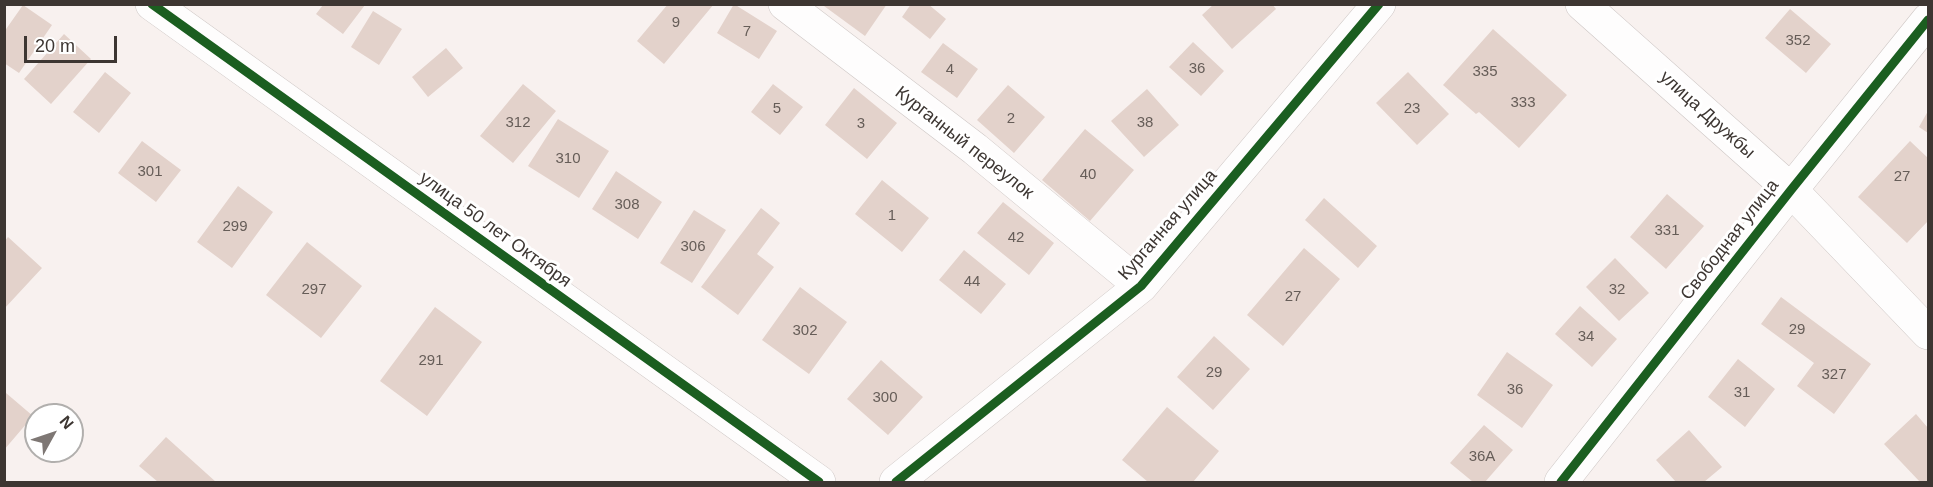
<!DOCTYPE html>
<meta charset="utf-8">
<style>
body{margin:0}
#map{position:relative;width:1933px;height:487px;overflow:hidden;background:#f8f1ef;font-family:Helvetica,sans-serif}
canvas{display:block}
.frame{position:absolute;inset:0;border:6px solid #3d3632;pointer-events:none}
.north{position:absolute;left:24px;top:403px;width:60px;height:60px;box-sizing:border-box;background:#fff;border:2px solid #b1afad;border-radius:50%;rotate:50deg;font-size:16px;font-weight:700;line-height:24px;text-align:center;color:#3d3632}
.north::after{content:'';display:block;margin:auto;width:21px;height:27px;background:#7e7774;clip-path:polygon(50% 0,100% 100%,50% 72%,0 100%)}
.scale{position:absolute;left:24px;top:36px;width:93px;height:27px;box-sizing:border-box;border:3px solid #3d3632;border-top:0;padding-left:8px;font-size:18px;line-height:21px;white-space:nowrap;color:#3d3632;-webkit-text-stroke:4px #fff;paint-order:stroke}
</style>
<div id="map">
<canvas width="1933" height="487"></canvas>
<div class="frame"></div>
<div class="north">N</div>
<div class="scale">20 m</div>
</div>
<script>
const ctx = document.querySelector('canvas').getContext('2d');
ctx.lineJoin = 'round';
function paint(path, color) {
  ctx.fillStyle = color;
  ctx.fill(path, 'evenodd');
}
function strokePath(path, color, width, dash) {
  ctx.strokeStyle = color;
  ctx.lineWidth = width;
  ctx.lineCap = dash ? 'butt' : 'round';
  ctx.setLineDash(dash || []);
  ctx.stroke(path);
}
function write(font, color, halo, rows, align = 'center') {
  ctx.font = font + ' Helvetica,sans-serif';
  ctx.lineWidth = 6;
  ctx.setLineDash([]);
  ctx.textBaseline = 'middle';
  ctx.strokeStyle = halo;
  ctx.fillStyle = color;
  for (const [text, x, y, turn = 0] of rows) {
    ctx.save();
    ctx.translate(x, y);
    ctx.rotate((+turn || 0) * Math.PI / 180);
    ctx.textAlign = isNaN(turn) ? turn : align;
    if (halo) ctx.strokeText(text, 0, 0);
    ctx.fillText(text, 0, 0);
    ctx.restore();
  }
}
paint(new Path2D(`
 M 668,4 L 714,4 L 664,64 L 637,41 Z
 M 734,4 L 777,31 L 759,59 L 717,33 Z
 M 825,4 L 887,4 L 865,36 L 824,6 Z
 M 911,4 L 928,4 L 946,19 L 930,39 L 902,17 Z
 M 1214,4 L 1272,4 L 1276,9 L 1232,49 L 1202,15 Z
 M 23,5 L 52,25 L 19,73 L 4,63 L 4,32 Z
 M 323,5 L 365,5 L 343,34 L 316,14 Z
 M 1790,9 L 1831,44 L 1806,73 L 1765,38 Z
 M 373,11 L 402,29 L 379,65 L 351,47 Z
 M 1493,29 L 1567,95 L 1519,148 L 1479,112 L 1476,114 L 1443,85 Z
 M 64,34 L 91,59 L 51,104 L 24,79 Z
 M 1193,42 L 1224,71 L 1201,96 L 1169,67 Z
 M 943,43 L 978,69 L 957,98 L 921,72 Z
 M 446,48 L 463,68 L 428,97 L 412,77 Z
 M 105,72 L 131,93 L 99,133 L 73,112 Z
 M 1408,72 L 1449,114 L 1417,145 L 1376,103 Z
 M 523,84 L 556,111 L 513,163 L 480,136 Z
 M 773,84 L 803,107 L 780,135 L 751,112 Z
 M 1008,85 L 1045,117 L 1014,153 L 977,120 Z
 M 854,88 L 897,123 L 867,159 L 825,125 Z
 M 1147,89 L 1179,125 L 1144,157 L 1111,121 Z
 M 1928,111 L 1928,133 L 1919,127 Z
 M 558,119 L 609,151 L 579,198 L 528,166 Z
 M 1085,129 L 1134,170 L 1090,221 L 1042,180 Z
 M 142,141 L 181,170 L 156,202 L 118,173 Z
 M 1910,141 L 1928,158 L 1928,221 L 1907,243 L 1858,197 Z
 M 616,171 L 662,202 L 638,239 L 592,209 Z
 M 882,180 L 929,218 L 902,252 L 855,214 Z
 M 238,186 L 273,212 L 232,268 L 197,242 Z
 M 1667,194 L 1704,226 L 1666,269 L 1630,237 Z
 M 1324,198 L 1377,246 L 1358,268 L 1305,220 Z
 M 1003,202 L 1054,243 L 1029,275 L 977,233 Z
 M 761,208 L 780,223 L 757,254 L 774,267 L 738,315 L 701,287 Z
 M 694,210 L 726,230 L 692,283 L 660,263 Z
 M 8,237 L 42,268 L 4,309 L 4,242 Z
 M 307,242 L 362,286 L 321,338 L 266,295 Z
 M 1304,248 L 1340,279 L 1283,346 L 1247,315 Z
 M 964,250 L 1006,284 L 981,314 L 939,280 Z
 M 1615,258 L 1649,293 L 1619,321 L 1586,287 Z
 M 800,287 L 847,322 L 809,374 L 762,340 Z
 M 1781,297 L 1871,364 L 1834,414 L 1797,386 L 1814,363 L 1761,324 Z
 M 1580,306 L 1617,339 L 1592,367 L 1555,334 Z
 M 435,307 L 482,342 L 427,416 L 380,381 Z
 M 1214,336 L 1250,369 L 1213,410 L 1177,377 Z
 M 1507,352 L 1553,385 L 1522,428 L 1477,395 Z
 M 1738,359 L 1775,389 L 1745,427 L 1708,397 Z
 M 881,360 L 923,397 L 888,435 L 847,399 Z
 M 6,393 L 33,416 L 4,450 L 4,395 Z
 M 1167,407 L 1219,451 L 1193,482 L 1148,482 L 1122,460 Z
 M 1916,414 L 1928,428 L 1928,482 L 1920,482 L 1884,444 Z
 M 1484,425 L 1513,450 L 1485,482 L 1473,482 L 1450,463 Z
 M 1689,430 L 1722,467 L 1704,482 L 1676,482 L 1656,460 Z
 M 166,437 L 216,482 L 158,482 L 139,466 Z`), '#e3d2cb');
const street = new Path2D(`
 M 785,4 L 975,149 L 1141,286
 M 1582,4 L 1791,190 L 1928,333
 M 896,482 L 1141,286 L 1379,4
 M 1561,482 L 1791,190 L 1928,20`);
const secondary = new Path2D(`
 M 152,4 L 819,482`);
strokePath(street, '#cdc6c4', 34);
strokePath(secondary, '#cdc6c4', 34);
strokePath(street, '#fefdfd', 33);
strokePath(secondary, '#fefdfd', 33);
strokePath(new Path2D(`
 M 152,4 L 819,482
 M 896,482 L 1141,286 L 1379,4
 M 1561,482 L 1791,190 L 1928,20`), '#1b5e20', 9);
write('15px', '#665d58', null, [
 ["9",676,23],
 ["7",747,32],
 ["352",1798,41],
 ["36",1197,69],
 ["4",950,70],
 ["335",1485,72],
 ["333",1523,103],
 ["5",777,109],
 ["23",1412,109],
 ["2",1011,119],
 ["312",518,123],
 ["38",1145,123],
 ["3",861,124],
 ["310",568,159],
 ["301",150,172],
 ["40",1088,175],
 ["27",1902,177],
 ["308",627,205],
 ["1",892,216],
 ["299",235,227],
 ["331",1667,231],
 ["42",1016,238],
 ["306",693,247],
 ["44",972,282],
 ["297",314,290],
 ["32",1617,290],
 ["27",1293,297],
 ["29",1797,330],
 ["302",805,331],
 ["34",1586,337],
 ["291",431,361],
 ["29",1214,373],
 ["327",1834,375],
 ["36",1515,390],
 ["31",1742,393],
 ["300",885,398],
 ["36А",1482,457]
]);
write('18px', '#3d3632', '#fff', [
 ["улица Дружбы",1707,115,42],
 ["Курганный переулок",964,143,38],
 ["Курганная улица",1168,225,-49],
 ["улица 50 лет Октября",495,230,36],
 ["Свободная улица",1730,240,-52]
]);
</script>
